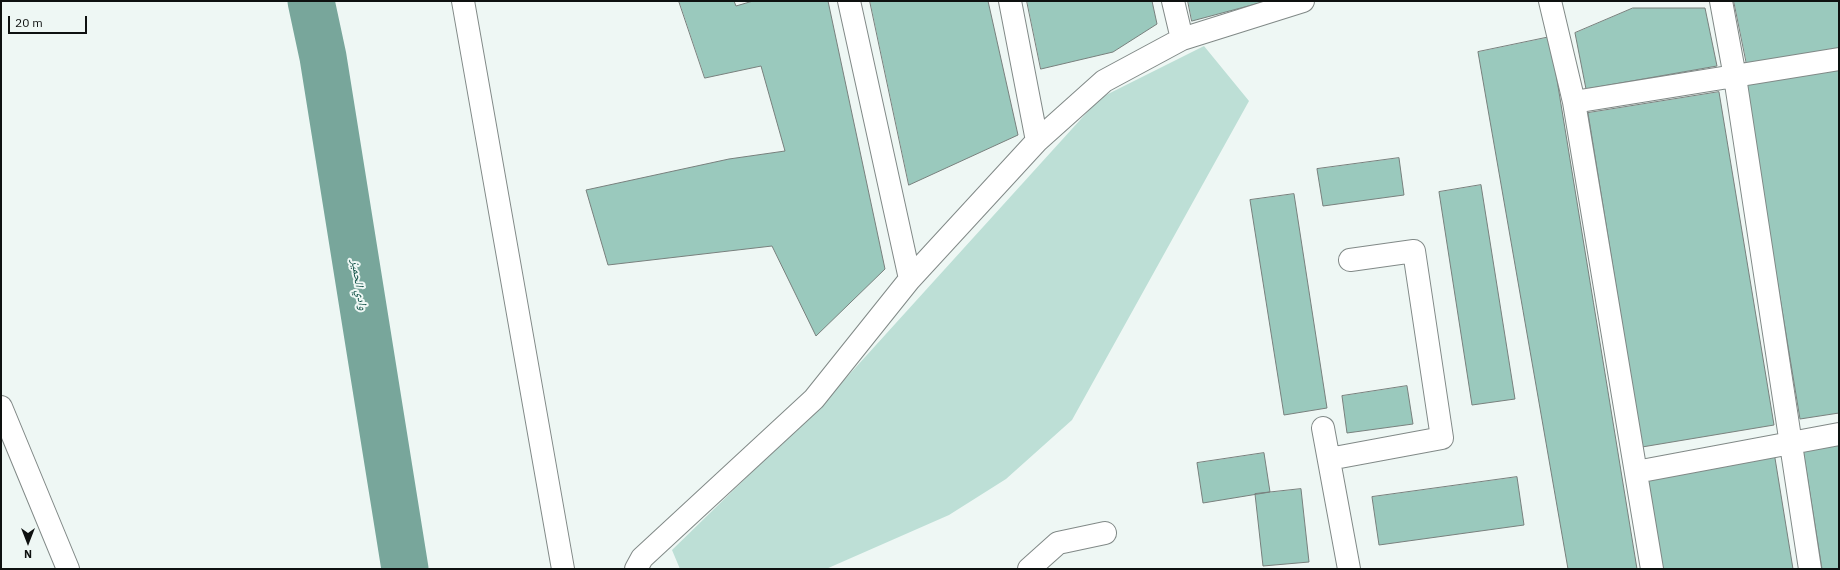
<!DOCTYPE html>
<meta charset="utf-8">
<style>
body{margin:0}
#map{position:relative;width:1840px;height:570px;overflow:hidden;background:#eef7f4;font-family:"IBM Plex Sans",sans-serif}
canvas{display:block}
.frame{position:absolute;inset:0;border:2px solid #0e1110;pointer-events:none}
.north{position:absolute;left:8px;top:522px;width:40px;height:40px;-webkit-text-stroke:3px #eef7f4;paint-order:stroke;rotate:180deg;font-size:11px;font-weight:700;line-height:16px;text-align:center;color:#0e1110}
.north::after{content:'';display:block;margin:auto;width:14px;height:18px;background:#0e1110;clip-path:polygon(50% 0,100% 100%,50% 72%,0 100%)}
.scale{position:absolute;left:8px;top:16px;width:79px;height:18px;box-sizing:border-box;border:2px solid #0e1110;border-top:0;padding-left:5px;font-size:12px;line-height:14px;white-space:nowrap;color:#0e1110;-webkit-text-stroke:3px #eef7f4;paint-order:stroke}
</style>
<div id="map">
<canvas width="1840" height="570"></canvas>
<div class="frame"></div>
<div class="north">N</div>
<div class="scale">20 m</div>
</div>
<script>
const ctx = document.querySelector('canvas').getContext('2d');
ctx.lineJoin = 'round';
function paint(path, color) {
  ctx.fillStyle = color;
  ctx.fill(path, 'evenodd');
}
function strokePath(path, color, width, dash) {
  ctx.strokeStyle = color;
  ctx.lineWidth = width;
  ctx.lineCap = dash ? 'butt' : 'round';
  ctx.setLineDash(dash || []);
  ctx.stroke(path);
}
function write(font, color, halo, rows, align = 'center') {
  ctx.font = font + ' "IBM Plex Sans","Noto Naskh Arabic",sans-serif';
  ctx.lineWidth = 4;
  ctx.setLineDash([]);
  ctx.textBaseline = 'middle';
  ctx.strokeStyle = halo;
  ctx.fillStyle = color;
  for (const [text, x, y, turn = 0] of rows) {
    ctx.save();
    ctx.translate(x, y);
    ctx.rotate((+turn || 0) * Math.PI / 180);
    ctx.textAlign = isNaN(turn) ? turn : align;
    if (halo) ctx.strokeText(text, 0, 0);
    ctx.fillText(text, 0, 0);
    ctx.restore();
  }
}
paint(new Path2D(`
 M 1204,46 L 1249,101 L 1072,420 L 1006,479 L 949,515 L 826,569 L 680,569 L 672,550 L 827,399 L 1100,98 Z`), '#bddfd6');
strokePath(new Path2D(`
 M 311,1 L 323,57 L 405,569`), '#78a69b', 47);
const building = new Path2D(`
 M 679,1 L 734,1 L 736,6 L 753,1 L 828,1 L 885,269 L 816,336 L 772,246 L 608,265 L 586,190 L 729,159 L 785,151 L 761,66 L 705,78 Z
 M 870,1 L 988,1 L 1018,135 L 909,185 Z
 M 1027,1 L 1152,1 L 1157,24 L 1113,52 L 1041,69 Z
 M 1188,1 L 1267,1 L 1192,21 Z
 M 1734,1 L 1839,1 L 1839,48 L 1747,65 Z
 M 1633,8 L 1705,8 L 1717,66 L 1586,89 L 1575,33 Z
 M 1550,37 L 1637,569 L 1568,569 L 1478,52 Z
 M 1839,70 L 1839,413 L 1800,419 L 1745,85 Z
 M 1719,92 L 1774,425 L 1642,447 L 1588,113 Z
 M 1399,158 L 1404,195 L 1323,206 L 1317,169 Z
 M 1481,185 L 1515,399 L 1472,405 L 1439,192 Z
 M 1294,194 L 1327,408 L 1284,415 L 1250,200 Z
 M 1407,386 L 1413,424 L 1347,433 L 1342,396 Z
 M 1839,444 L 1839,569 L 1822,569 L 1803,450 Z
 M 1774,452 L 1793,569 L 1663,569 L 1647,473 Z
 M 1264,453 L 1270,492 L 1203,503 L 1197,463 Z
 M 1517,477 L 1524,525 L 1379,545 L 1372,497 Z
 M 1301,489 L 1309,562 L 1263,566 L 1255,494 Z`);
paint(building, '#9ac9bd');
strokePath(building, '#78807d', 1);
const street = new Path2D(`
 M 463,1 L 563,569
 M 849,1 L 910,279
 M 1010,1 L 1037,141
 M 1173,1 L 1182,39
 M 1550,1 L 1574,102
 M 1721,1 L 1735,77 L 1810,569
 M 1,407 L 68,569
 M 1323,428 L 1349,569
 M 1329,459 L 1442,438 L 1414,251 L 1350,260
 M 1636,472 L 1839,434
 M 636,569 L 642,558 L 814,399 L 910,279 L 1037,141 L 1104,81 L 1182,39 L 1303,1
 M 1029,569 L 1058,543 L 1105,533
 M 1652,569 L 1574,102 L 1839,59`);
strokePath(street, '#818987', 24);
strokePath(street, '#fff', 22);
write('italic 12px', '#0b4d42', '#eef7f4', [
 ["وادي الحميز",359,285,81]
]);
</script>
